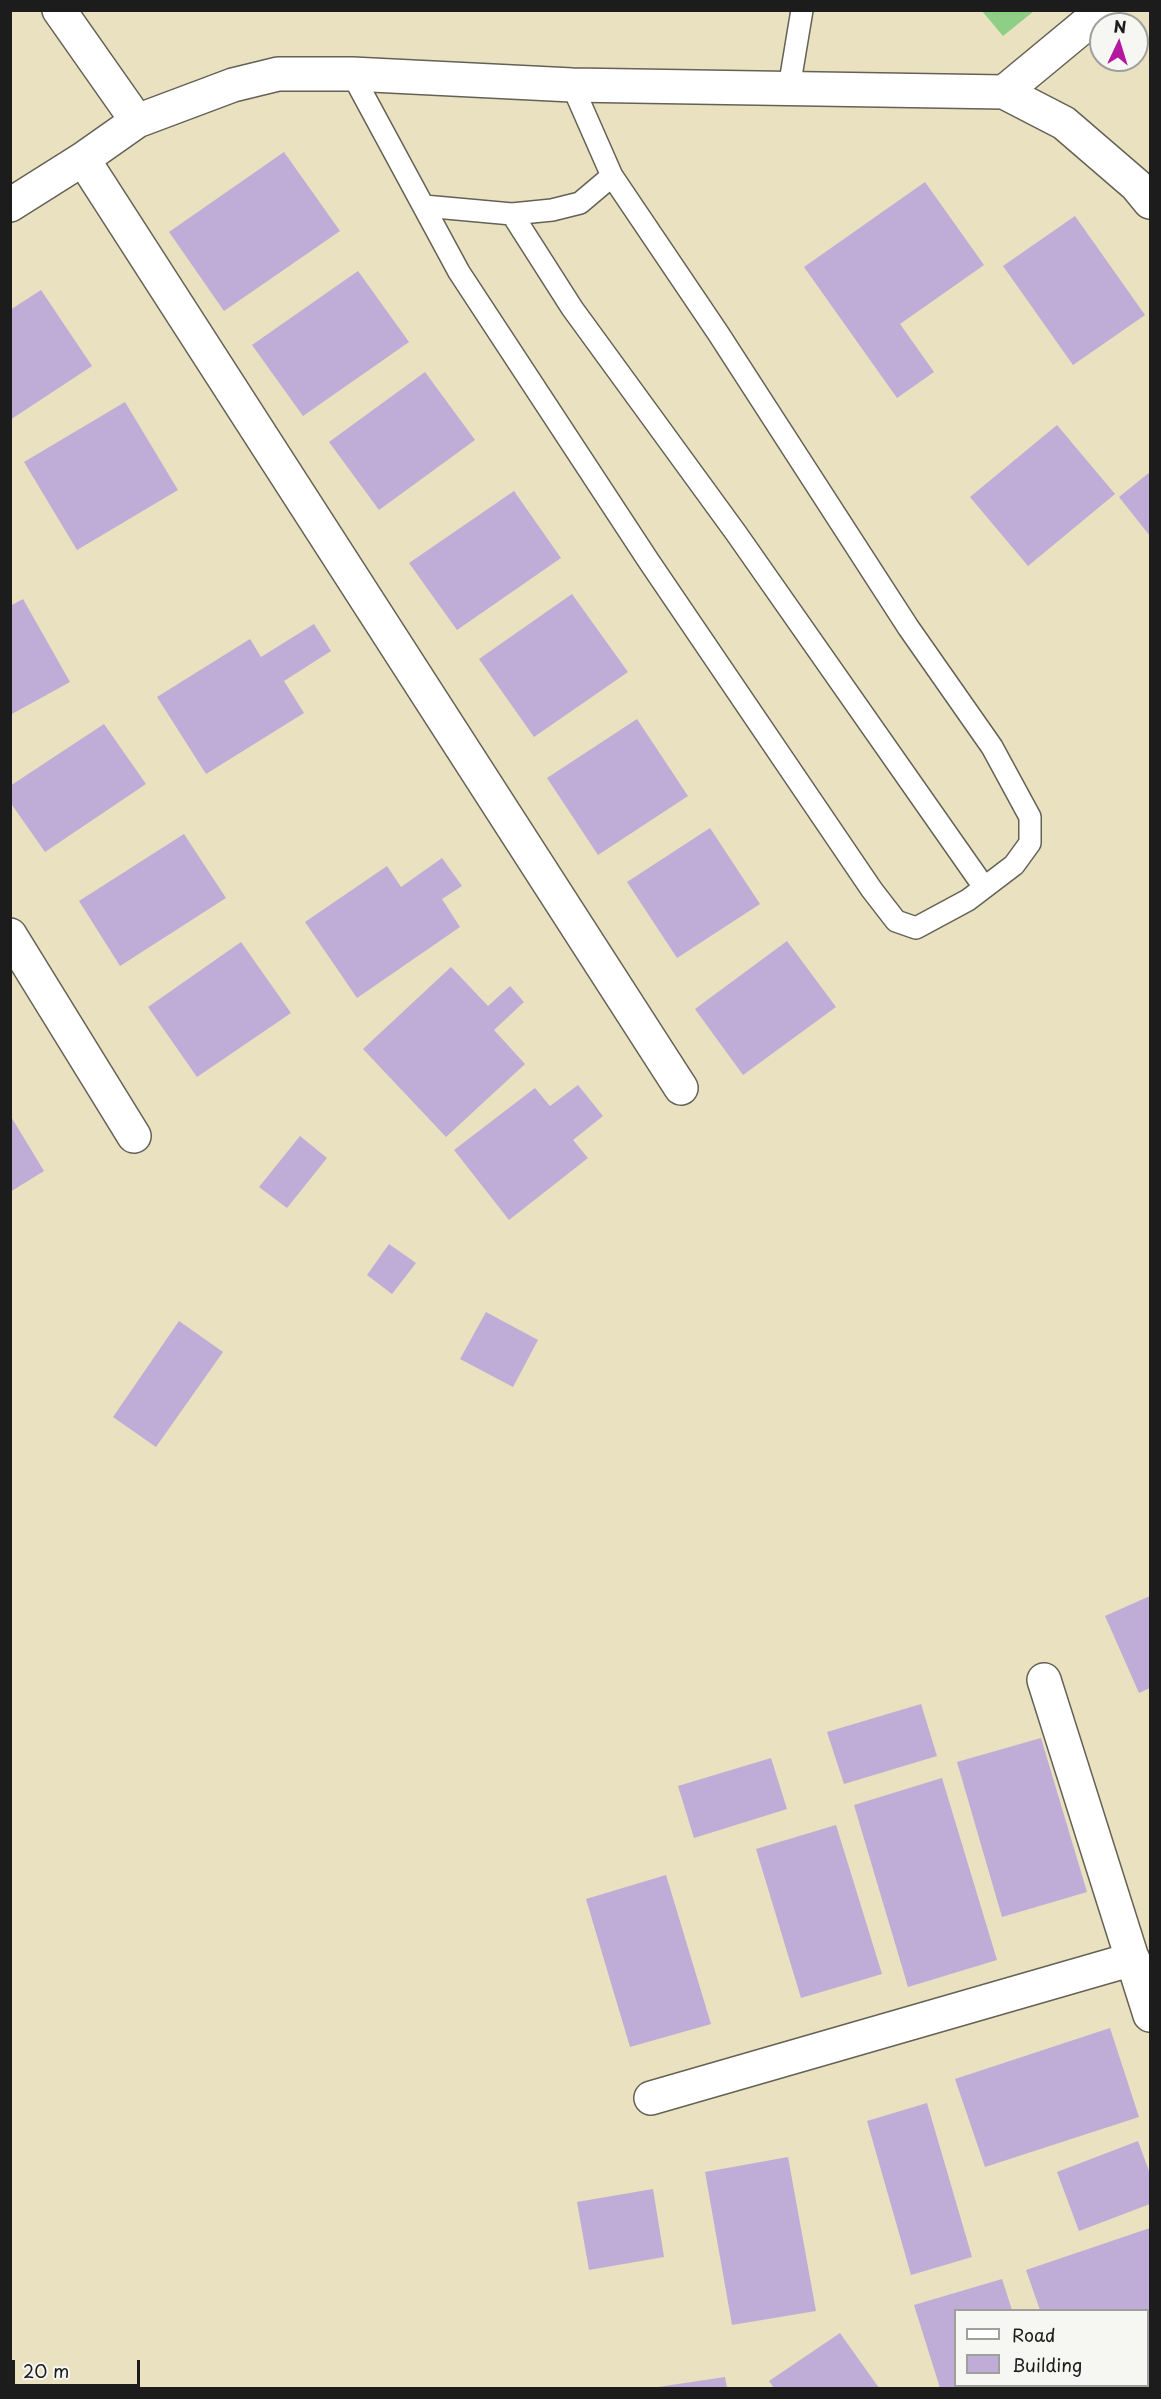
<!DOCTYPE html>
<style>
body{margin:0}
#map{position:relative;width:1161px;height:2399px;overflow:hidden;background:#e9e1bf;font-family:"Playpen Sans",sans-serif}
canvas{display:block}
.frame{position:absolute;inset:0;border:12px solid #1c1c1c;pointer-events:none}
.legend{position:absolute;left:954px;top:2309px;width:195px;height:78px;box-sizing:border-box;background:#f6f6f2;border:2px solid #9f9f9c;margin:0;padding:8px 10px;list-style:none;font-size:18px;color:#1c1c1c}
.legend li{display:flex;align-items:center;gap:12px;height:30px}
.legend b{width:30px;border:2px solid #9f9f9c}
.north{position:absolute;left:1089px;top:12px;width:60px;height:60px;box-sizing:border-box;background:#f6f6f2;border:2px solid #9f9f9c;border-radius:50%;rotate:4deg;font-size:16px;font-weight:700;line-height:24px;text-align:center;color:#1c1c1c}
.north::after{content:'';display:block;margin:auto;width:21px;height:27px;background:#b5179e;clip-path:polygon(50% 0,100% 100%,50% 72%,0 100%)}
.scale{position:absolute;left:12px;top:2360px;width:128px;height:27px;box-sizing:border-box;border:3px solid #1c1c1c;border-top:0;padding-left:8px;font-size:18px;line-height:21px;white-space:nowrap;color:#1c1c1c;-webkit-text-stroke:4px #f6f6f2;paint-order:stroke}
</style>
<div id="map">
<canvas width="1161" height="2399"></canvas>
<div class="frame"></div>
<ul class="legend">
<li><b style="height:8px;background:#fff"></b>Road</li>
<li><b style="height:16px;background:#bfadd7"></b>Building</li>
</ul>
<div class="north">N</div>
<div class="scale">20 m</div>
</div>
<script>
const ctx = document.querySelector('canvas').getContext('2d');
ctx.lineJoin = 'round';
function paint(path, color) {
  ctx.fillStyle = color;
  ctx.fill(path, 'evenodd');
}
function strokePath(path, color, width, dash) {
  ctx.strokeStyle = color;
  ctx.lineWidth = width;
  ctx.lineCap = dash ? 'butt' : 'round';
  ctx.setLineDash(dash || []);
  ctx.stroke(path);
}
paint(new Path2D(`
 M 982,11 L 1034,11 L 1003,36 Z`), '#8fce85');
paint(new Path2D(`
 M 284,152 L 340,231 L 224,311 L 169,232 Z
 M 925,182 L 984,265 L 900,324 L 934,372 L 897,398 L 804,267 Z
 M 1075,216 L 1145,315 L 1073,365 L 1003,266 Z
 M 358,271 L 409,342 L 303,416 L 252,345 Z
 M 41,290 L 92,366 L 10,420 L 10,310 Z
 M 425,372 L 475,440 L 379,510 L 329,442 Z
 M 125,402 L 178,490 L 77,550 L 24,462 Z
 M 1057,425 L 1115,494 L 1028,566 L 970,497 Z
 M 1150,472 L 1150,536 L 1119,497 Z
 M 514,491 L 561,558 L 457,630 L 409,563 Z
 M 572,594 L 628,672 L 534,737 L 479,659 Z
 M 23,599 L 70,682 L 10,715 L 10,606 Z
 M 314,624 L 331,651 L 284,681 L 304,713 L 206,774 L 157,697 L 250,639 L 261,657 Z
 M 637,719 L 688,796 L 598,855 L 547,778 Z
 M 104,724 L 146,784 L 45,852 L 10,802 L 10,786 Z
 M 710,828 L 760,904 L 677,958 L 627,882 Z
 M 184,834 L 226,898 L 120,966 L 79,901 Z
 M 442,858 L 462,886 L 442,899 L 460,927 L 357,998 L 305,922 L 387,866 L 401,887 Z
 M 787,941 L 836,1007 L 743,1075 L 695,1009 Z
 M 241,942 L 291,1013 L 197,1077 L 148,1007 Z
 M 451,967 L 488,1006 L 510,986 L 524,1002 L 494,1030 L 525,1064 L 446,1137 L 363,1049 Z
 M 578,1085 L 603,1116 L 573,1140 L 588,1158 L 509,1220 L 454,1150 L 535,1088 L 550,1106 Z
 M 10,1115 L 44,1171 L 10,1192 Z
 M 300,1136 L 327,1158 L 287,1208 L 259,1187 Z
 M 389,1244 L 416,1263 L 392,1294 L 367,1275 Z
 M 486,1312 L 538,1340 L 513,1387 L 460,1359 Z
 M 179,1321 L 223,1352 L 156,1447 L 113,1417 Z
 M 1150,1596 L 1150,1688 L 1139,1693 L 1105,1616 Z
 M 921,1704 L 937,1756 L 844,1784 L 827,1732 Z
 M 1041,1738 L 1087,1892 L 1002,1917 L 957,1762 Z
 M 771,1758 L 787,1809 L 694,1838 L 678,1786 Z
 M 942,1778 L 997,1960 L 908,1987 L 854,1805 Z
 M 836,1825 L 882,1974 L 801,1998 L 756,1849 Z
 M 666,1875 L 711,2024 L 630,2047 L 586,1899 Z
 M 1110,2028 L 1139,2117 L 985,2167 L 955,2079 Z
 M 927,2103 L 972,2257 L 911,2275 L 867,2121 Z
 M 1138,2141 L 1150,2174 L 1150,2204 L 1079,2231 L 1057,2172 Z
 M 788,2157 L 816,2311 L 732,2325 L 705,2172 Z
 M 653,2189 L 664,2257 L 589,2270 L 577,2202 Z
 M 1150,2228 L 1150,2313 L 1148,2314 L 1148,2310 L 1040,2310 L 1026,2270 Z
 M 1002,2279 L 1012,2310 L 956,2310 L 956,2386 L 1034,2386 L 1035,2388 L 940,2388 L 914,2305 Z
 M 840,2333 L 879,2388 L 774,2388 L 769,2381 Z
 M 1150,2342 L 1150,2388 L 1057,2388 L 1056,2386 L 1148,2386 L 1148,2343 Z
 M 725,2377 L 727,2388 L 658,2388 L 658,2387 Z`), '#bfadd7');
const service = new Path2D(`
 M 352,74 L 459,272 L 648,560 L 872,890 L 896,921 L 916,928 L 968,900 L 1014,865 L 1030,843 L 1030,817 L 992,747 L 908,627 L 718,333 L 612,176 L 572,85
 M 789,88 L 802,10
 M 424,206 L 512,214 L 552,210 L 580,203 L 612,176
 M 512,214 L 572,308 L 736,533 L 984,887`);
const minor = new Path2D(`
 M 59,10 L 137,121
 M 1004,92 L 1103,10
 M 83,159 L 681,1088
 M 10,205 L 83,159 L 137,121 L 233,85 L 278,74 L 352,74 L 572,85 L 1004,92 L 1064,123 L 1136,185 L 1150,202
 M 10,935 L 134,1136
 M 1044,1680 L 1150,2015
 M 651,2098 L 1133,1959`);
strokePath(service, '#646155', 24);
strokePath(minor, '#646155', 36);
strokePath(service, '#fff', 21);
strokePath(minor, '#fff', 33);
</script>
